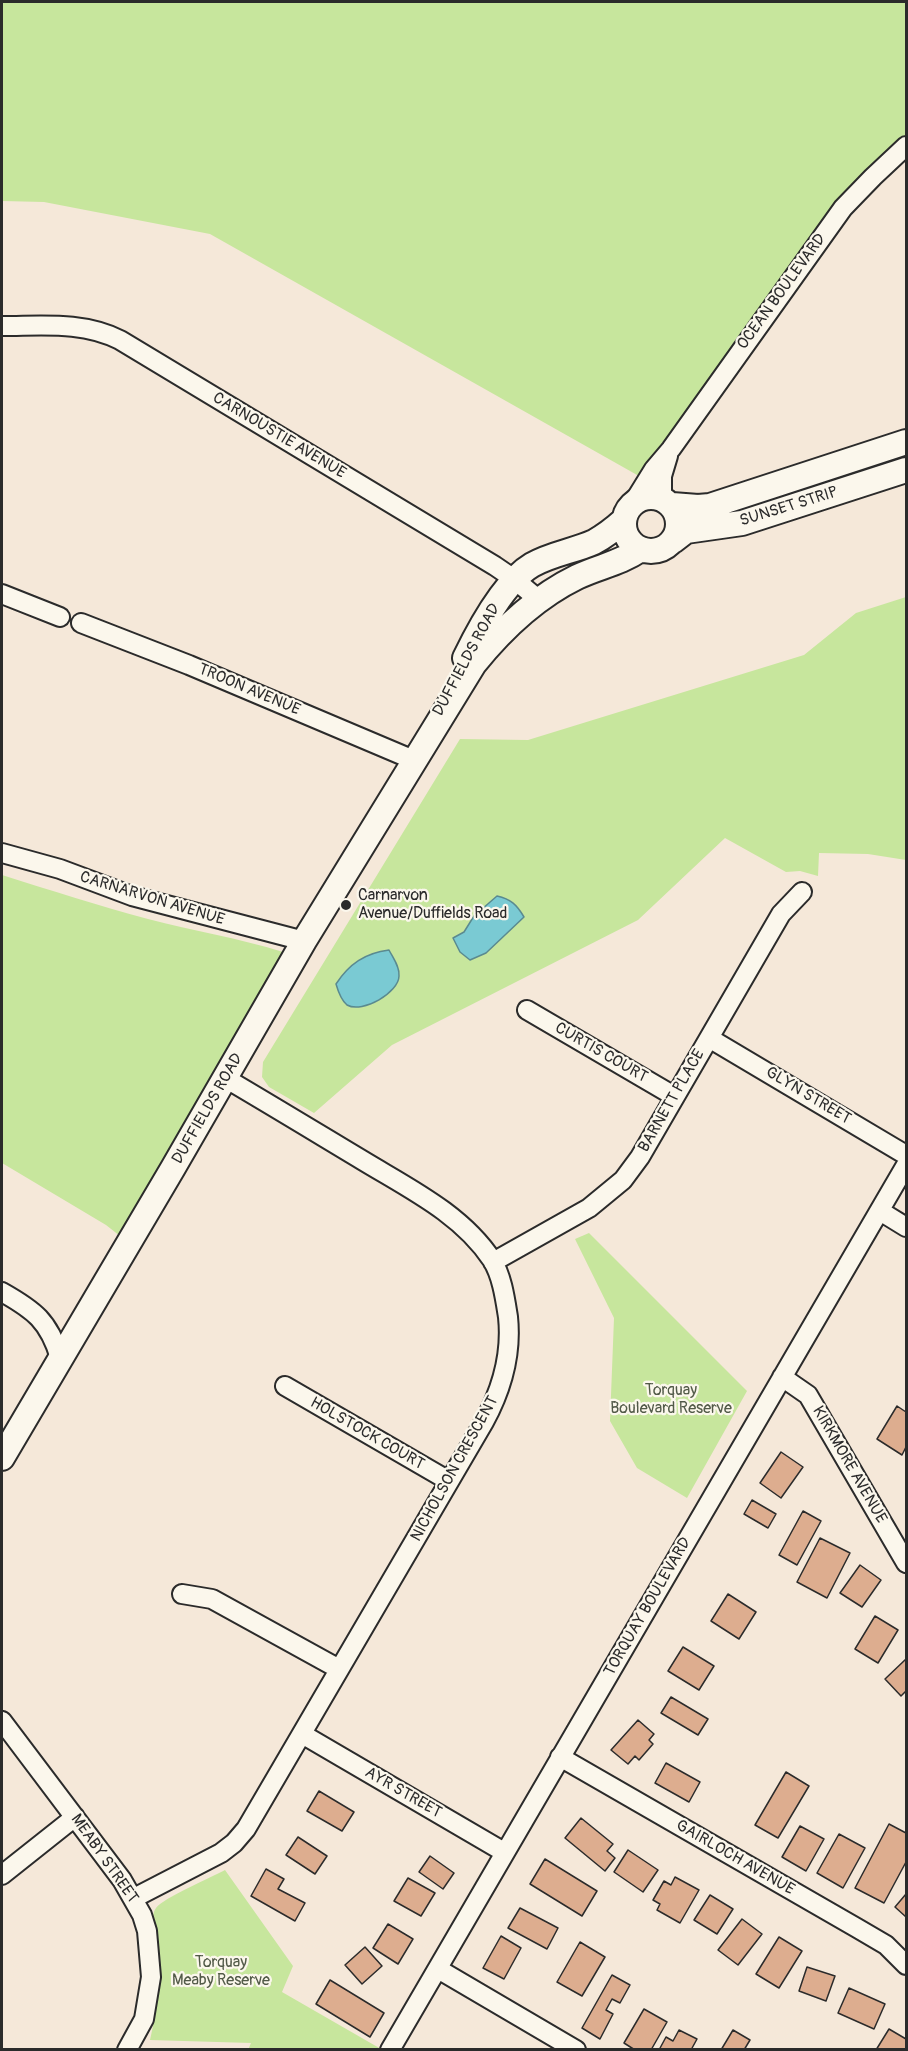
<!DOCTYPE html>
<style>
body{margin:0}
#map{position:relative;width:908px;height:2051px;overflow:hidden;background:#f5e8d9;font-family:Pangolin,sans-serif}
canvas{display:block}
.frame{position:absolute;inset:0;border:3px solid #2b2b2b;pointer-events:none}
</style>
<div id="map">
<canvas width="908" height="2051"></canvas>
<div class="frame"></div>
</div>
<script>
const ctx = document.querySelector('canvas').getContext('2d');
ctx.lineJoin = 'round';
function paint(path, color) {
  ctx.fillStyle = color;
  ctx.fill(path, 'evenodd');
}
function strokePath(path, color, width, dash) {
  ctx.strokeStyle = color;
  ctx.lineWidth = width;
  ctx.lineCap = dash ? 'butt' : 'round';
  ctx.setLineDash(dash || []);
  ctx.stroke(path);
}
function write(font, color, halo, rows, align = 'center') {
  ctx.font = font + ' Pangolin,sans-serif';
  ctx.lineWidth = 4.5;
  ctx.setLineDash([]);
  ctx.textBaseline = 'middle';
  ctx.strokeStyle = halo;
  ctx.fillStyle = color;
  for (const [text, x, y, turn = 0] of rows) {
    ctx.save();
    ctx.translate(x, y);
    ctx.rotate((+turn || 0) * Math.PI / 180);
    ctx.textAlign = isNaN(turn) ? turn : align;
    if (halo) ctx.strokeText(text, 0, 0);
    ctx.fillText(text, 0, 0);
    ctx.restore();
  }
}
paint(new Path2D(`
 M 2,2 L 906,2 L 906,146 L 873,177 L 646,480 L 210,234 L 44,202 L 2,201 Z
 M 906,597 L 906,860 L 868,854 L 819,853 L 818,876 L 800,871 L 786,872 L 725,838 L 638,920 L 392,1045 L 314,1113 L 269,1087 L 262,1077 L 263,1062 L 460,739 L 528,740 L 804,655 L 856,613 Z
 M 2,875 C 50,890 99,906 148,919 C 193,931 239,938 283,952 L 120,1236 L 106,1225 L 2,1163 Z
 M 589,1233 L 747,1391 L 687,1498 L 637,1468 L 610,1421 L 614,1318 L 575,1239 Z
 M 225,1870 L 293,1966 L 282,1992 L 381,2049 L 248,2050 L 251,2043 L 150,2040 C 156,2014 160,1989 158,1962 C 157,1947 147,1921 156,1908 C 163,1898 212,1877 225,1870 Z`), '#c7e69d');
const water = new Path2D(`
 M 497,896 C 511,899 517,905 524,917 L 486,953 L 470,960 L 460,952 L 453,938 L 464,932 L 474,916 Z
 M 389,950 C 393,958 400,967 399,976 C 399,992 363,1014 347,1005 C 341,1000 338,991 336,984 C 349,964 365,953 389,950 Z`);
paint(water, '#7acad3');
strokePath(water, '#5a8a90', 1.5);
const building = new Path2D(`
 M 897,1406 L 906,1412 L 906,1447 L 902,1455 L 877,1439 Z
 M 781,1452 L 803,1467 L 781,1498 L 760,1483 Z
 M 752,1500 L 776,1514 L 768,1528 L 744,1514 Z
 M 803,1511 L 821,1521 L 797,1565 L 779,1555 Z
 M 820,1538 L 850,1553 L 827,1598 L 797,1582 Z
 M 860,1565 L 881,1580 L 862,1607 L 840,1593 Z
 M 728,1594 L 756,1612 L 739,1639 L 711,1621 Z
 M 875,1616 L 898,1630 L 878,1663 L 855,1649 Z
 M 683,1647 L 714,1666 L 699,1690 L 668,1671 Z
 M 906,1659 L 906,1691 L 901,1696 L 885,1679 Z
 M 671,1697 L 708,1719 L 698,1735 L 661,1713 Z
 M 638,1720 L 654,1734 L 649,1740 L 653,1744 L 639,1760 L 635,1756 L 628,1764 L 611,1750 Z
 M 666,1763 L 700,1782 L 689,1802 L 655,1783 Z
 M 786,1772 L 809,1786 L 778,1838 L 755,1825 Z
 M 319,1791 L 354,1812 L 342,1831 L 307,1811 Z
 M 581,1818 L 613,1844 L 607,1851 L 615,1858 L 605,1871 L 565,1838 Z
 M 889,1824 L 906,1833 L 906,1862 L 884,1903 L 855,1888 Z
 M 800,1826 L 824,1839 L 806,1871 L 782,1857 Z
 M 839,1834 L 865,1848 L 843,1888 L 817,1873 Z
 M 298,1837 L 327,1856 L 315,1874 L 286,1855 Z
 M 628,1850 L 658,1870 L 643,1892 L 614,1872 Z
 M 430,1856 L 454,1873 L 443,1889 L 419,1872 Z
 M 545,1859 L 597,1891 L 582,1916 L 530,1884 Z
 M 266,1869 L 284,1879 L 278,1889 L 305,1903 L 295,1921 L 251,1896 Z
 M 675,1877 L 699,1890 L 680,1923 L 657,1910 L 660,1904 L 653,1900 L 664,1881 L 671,1885 Z
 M 408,1878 L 435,1893 L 421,1916 L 394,1901 Z
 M 906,1894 L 906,1917 L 895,1907 Z
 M 710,1895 L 733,1909 L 717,1934 L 694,1920 Z
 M 520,1908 L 558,1928 L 547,1949 L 508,1928 Z
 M 742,1919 L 762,1934 L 738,1965 L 718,1950 Z
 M 388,1924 L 413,1939 L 398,1964 L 373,1948 Z
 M 501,1936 L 521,1948 L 504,1979 L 483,1968 Z
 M 779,1937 L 802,1951 L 779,1988 L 756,1974 Z
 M 580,1942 L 605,1957 L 582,1996 L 557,1982 Z
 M 365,1947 L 382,1966 L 362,1984 L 345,1965 Z
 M 807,1967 L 835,1976 L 826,2001 L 799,1991 Z
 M 612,1975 L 630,1985 L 620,2003 L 612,1999 L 606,2010 L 613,2014 L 600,2039 L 582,2028 Z
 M 330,1980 L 384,2013 L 370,2037 L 316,2004 Z
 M 849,1988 L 885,2004 L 874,2029 L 838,2013 Z
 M 644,2009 L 667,2022 L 651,2050 L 635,2050 L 624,2043 Z
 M 889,2029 L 906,2039 L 906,2050 L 876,2050 Z
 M 679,2030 L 697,2039 L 691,2050 L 659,2050 L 666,2037 L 673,2041 Z
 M 733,2030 L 750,2040 L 744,2050 L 721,2050 Z`);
paint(building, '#ddad8f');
strokePath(building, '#2b2b2b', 1.5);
const street = new Path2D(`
 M 2,326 C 42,326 83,321 120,340 L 495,566 L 514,579 L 539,600
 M 662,500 L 662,476 L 668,456
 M 633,503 L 654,469 L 671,449 L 843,208 L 873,177 L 906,146
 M 2,594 L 60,617
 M 81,623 L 189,665 L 416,761
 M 2,853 L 60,869 L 132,896 L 304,941
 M 527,1010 L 674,1096
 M 709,1038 L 906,1155
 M 880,1211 L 906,1227
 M 493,1262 L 589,1208 L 623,1180 L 640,1157 L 781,914 L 802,892
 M 2,1292 C 34,1310 49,1321 60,1358
 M 782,1377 L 808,1395 L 906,1563
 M 285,1386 L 449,1481
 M 182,1594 L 212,1599 L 339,1669
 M 2,1721 L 122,1880 L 142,1915 L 147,1931 L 151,1977 L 144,2019 L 127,2050
 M 302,1734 L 504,1852
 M 560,1757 L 857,1928 L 886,1945 L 906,1965
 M 2,1875 L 75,1817
 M 134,1898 L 221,1853 L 234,1843 L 246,1829 L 484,1422 C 502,1389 512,1355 508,1317 C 505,1298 502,1276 492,1260 C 462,1214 408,1188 362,1160 C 317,1133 271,1105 225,1078
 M 438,1969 L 576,2050
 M 390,2050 L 906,1165`);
const secondary = new Path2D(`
 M624 524a27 27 0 1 1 54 0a27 27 0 1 1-54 0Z
 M 672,505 L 698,507 L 710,506 L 906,442
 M 673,541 L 686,531 L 742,523 L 906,470
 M 465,658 C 479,629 505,581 532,565 C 551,554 574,551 594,542 C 605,536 614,529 624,520
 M 2,1458 L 173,1168 L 304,941 L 474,664 C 503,628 536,597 577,577 C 600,566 619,564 641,549`);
strokePath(street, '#2b2b2b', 22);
strokePath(secondary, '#2b2b2b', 28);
strokePath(street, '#fbf7ec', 18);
strokePath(secondary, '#fbf7ec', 24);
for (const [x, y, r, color] of [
 [346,905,6,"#2b2b2b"]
]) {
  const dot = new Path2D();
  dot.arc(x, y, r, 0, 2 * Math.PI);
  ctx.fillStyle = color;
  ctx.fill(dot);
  strokePath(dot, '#fbf7ec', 2);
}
write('16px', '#2b2b2b', '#fbf7ec', [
 ["OCEAN BOULEVARD",782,292,-54],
 ["CARNOUSTIE AVENUE",279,436,31],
 ["SUNSET STRIP",789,507,-17],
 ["DUFFIELDS ROAD",467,660,-62],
 ["TROON AVENUE",249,690,23],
 ["CARNARVON AVENUE",152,899,17],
 ["CURTIS COURT",601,1053,30],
 ["GLYN STREET",808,1096,31],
 ["BARNETT PLACE",672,1101,-60],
 ["DUFFIELDS ROAD",208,1109,-60],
 ["HOLSTOCK COURT",367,1434,30],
 ["KIRKMORE AVENUE",849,1465,60],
 ["NICHOLSON CRESCENT",455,1469,-61],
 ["TORQUAY BOULEVARD",648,1607,-60],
 ["AYR STREET",403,1793,30],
 ["GAIRLOCH AVENUE",735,1858,30],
 ["MEABY STREET",104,1859,55]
]);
write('16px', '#2b2b2b', '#fbf7ec', [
 ["Carnarvon",358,896],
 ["Avenue/Duffields Road",358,914]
], 'left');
write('16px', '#525a48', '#fbf7ec', [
 ["Torquay",671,1391],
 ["Boulevard Reserve",671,1409],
 ["Torquay",221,1963],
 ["Meaby Reserve",221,1981]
]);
</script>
